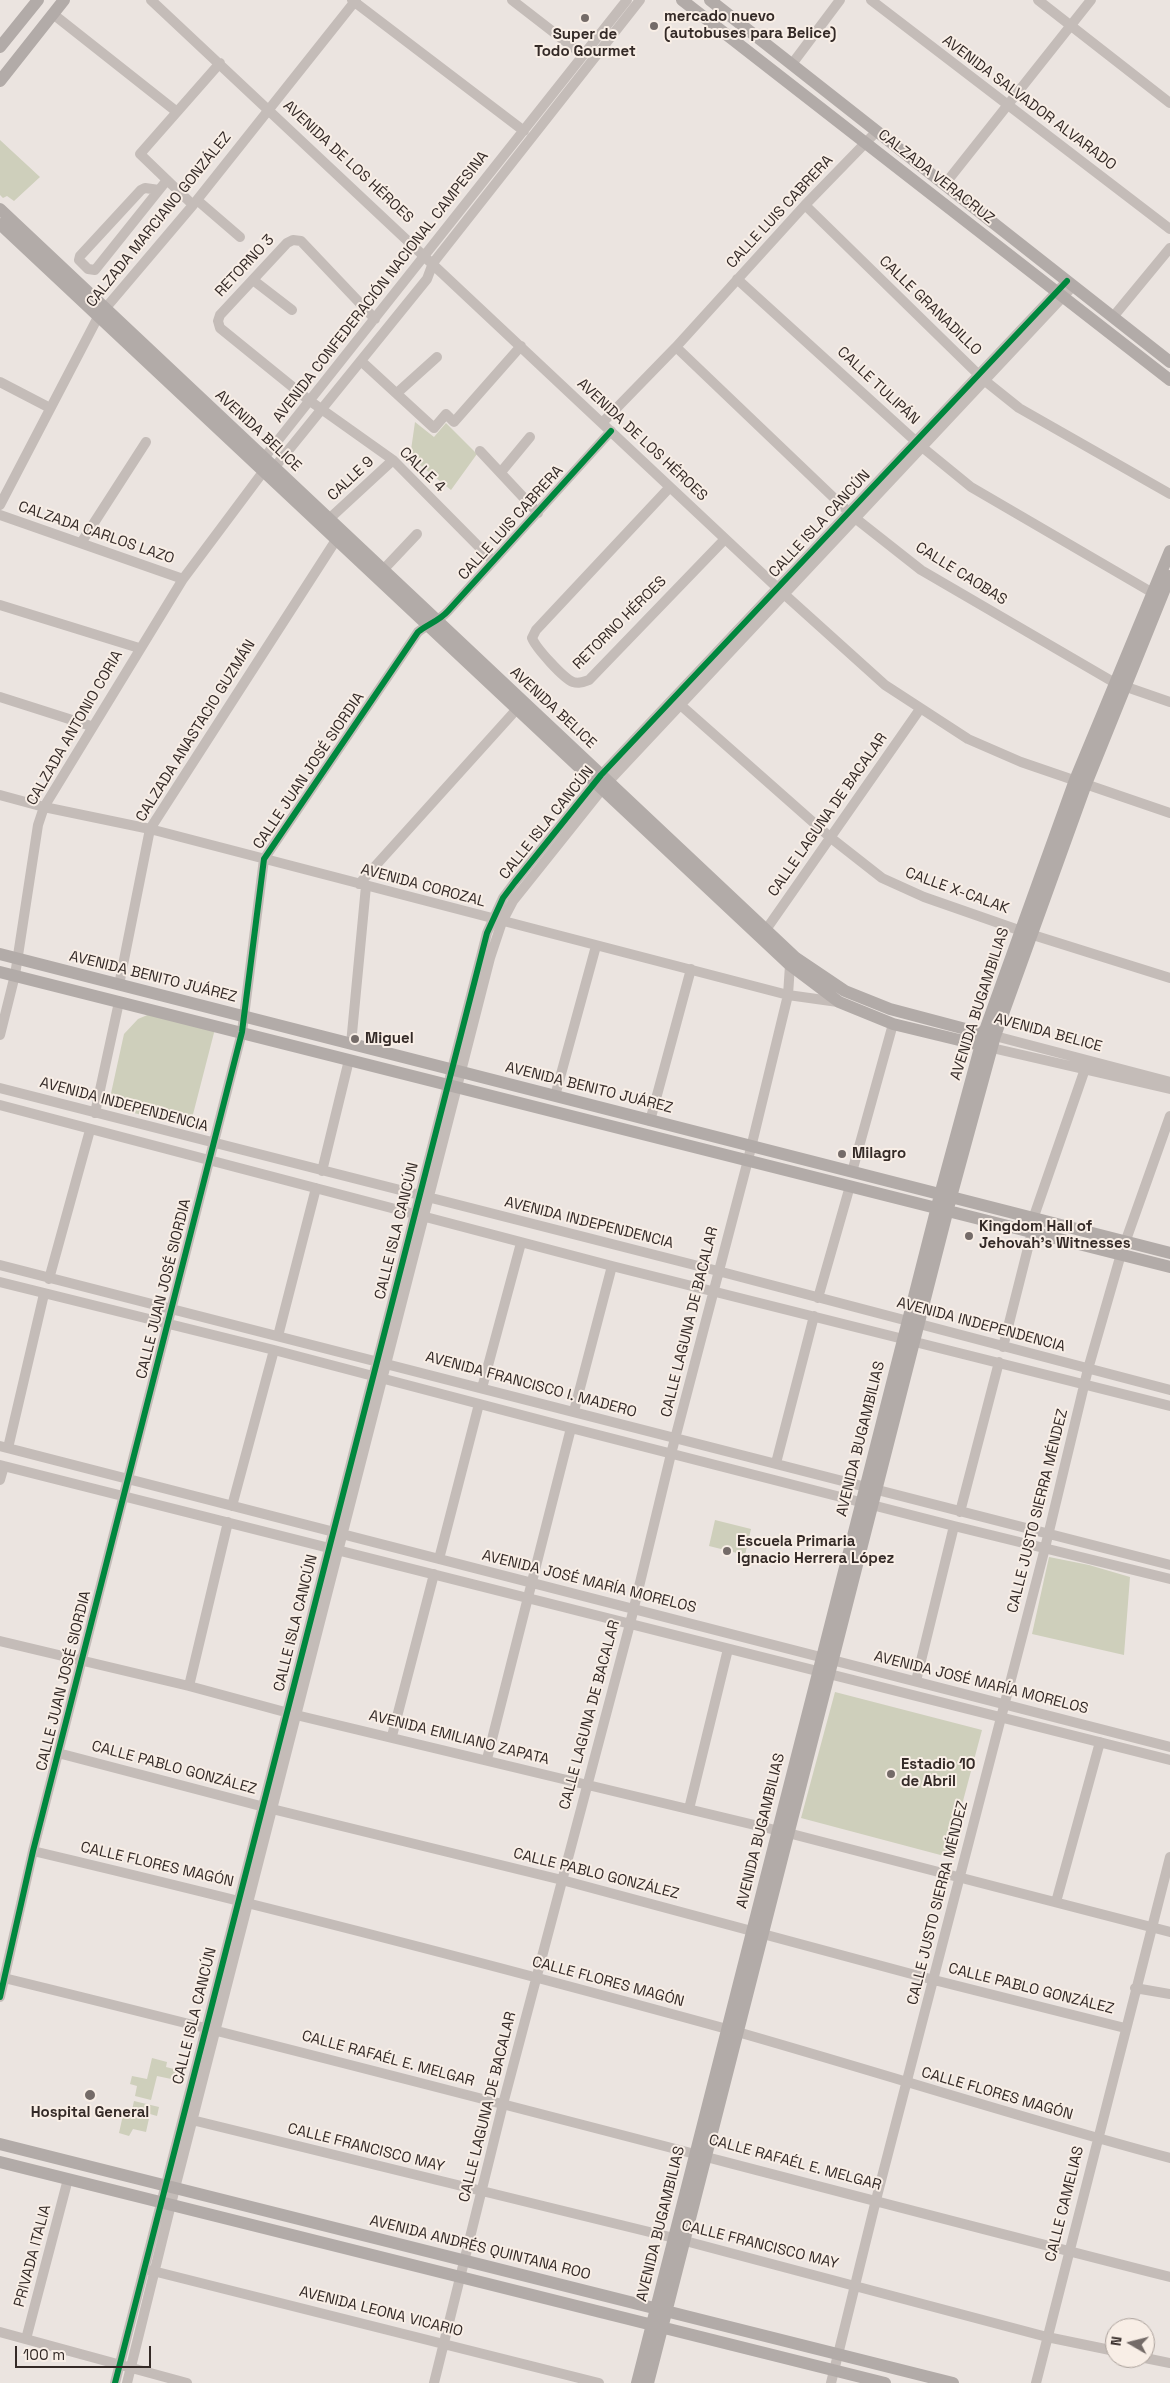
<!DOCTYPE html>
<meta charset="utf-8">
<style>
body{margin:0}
#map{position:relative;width:1170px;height:2383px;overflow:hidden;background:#ebe4e0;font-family:"Space Grotesk",sans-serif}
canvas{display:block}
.north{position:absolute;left:1105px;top:2318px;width:50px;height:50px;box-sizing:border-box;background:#f8eee6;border:1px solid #aaa09a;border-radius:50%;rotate:278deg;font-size:14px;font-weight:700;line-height:20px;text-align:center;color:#342a27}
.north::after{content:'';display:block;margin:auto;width:18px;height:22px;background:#746b68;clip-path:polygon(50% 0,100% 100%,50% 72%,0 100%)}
.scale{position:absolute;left:15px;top:2346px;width:136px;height:22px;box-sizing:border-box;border:2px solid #342a27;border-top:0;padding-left:6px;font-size:15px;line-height:18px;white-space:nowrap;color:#342a27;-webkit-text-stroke:4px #f8eee6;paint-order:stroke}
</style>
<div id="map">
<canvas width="1170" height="2383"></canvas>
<div class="north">N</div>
<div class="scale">100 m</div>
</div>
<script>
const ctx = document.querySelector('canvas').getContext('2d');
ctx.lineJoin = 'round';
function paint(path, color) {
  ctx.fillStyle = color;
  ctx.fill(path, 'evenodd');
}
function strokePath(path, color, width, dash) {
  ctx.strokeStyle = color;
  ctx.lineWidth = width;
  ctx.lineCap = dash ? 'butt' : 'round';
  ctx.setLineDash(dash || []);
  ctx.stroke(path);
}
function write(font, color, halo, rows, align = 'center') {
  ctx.font = font + ' "Space Grotesk",sans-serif';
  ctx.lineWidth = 4;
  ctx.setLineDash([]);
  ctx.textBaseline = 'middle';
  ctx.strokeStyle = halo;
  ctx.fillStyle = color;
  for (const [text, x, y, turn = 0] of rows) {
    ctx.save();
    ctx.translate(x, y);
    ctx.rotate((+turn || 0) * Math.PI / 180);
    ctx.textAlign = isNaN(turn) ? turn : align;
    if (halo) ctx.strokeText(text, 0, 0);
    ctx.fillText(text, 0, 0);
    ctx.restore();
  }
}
paint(new Path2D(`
 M 0,140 L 40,177 L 14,201 L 7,196 L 3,198 L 0,195 Z
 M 415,422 L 434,437 L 446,423 L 477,454 L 451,490 L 410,457 Z
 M 159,1010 L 216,1025 L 190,1126 L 108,1107 L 124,1034 L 138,1019 Z
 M 715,1520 L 751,1529 L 745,1555 L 709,1546 Z
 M 1049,1557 L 1089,1565 L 1130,1577 L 1124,1655 L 1032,1634 Z
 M 835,1692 L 982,1730 L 948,1857 L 801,1818 Z
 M 152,2058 L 167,2062 L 166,2067 L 178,2070 L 176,2080 L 157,2076 L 151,2100 L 135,2096 L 137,2086 L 130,2084 L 132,2076 L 147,2079 Z
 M 134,2101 L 159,2107 L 157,2116 L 150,2114 L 146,2132 L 133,2129 L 129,2136 L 119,2133 L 123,2115 L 136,2117 L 138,2111 L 132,2110 Z`), '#cecfbb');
strokePath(new Path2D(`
 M 151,0 L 784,594 L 885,685 L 968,739 L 1021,762 L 1170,813
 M 352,0 L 524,131
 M 512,0 L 583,55
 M 871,0 L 1170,229
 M 1038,0 L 1170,103
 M 53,14 L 177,112
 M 792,64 L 840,0
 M 945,184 L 1091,0
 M 159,190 L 145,188 L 141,190 L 80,256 L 79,260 L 88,269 L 95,270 L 167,180
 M 197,200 L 240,237
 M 193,205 L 140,154 L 220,63
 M 805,205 L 984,380 L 1019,408 L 1170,494
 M 737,279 L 922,447 L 971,487 L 1158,596
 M 253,280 L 292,310
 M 1113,317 L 1170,248
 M 375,319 L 301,241 L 293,240 L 287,243 L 220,315 L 218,321 L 220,328 L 310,401 L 393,460 L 493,561
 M 676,347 L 855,518 L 921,570 L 1115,683 L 1170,702
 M 361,361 L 434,428 L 446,414 L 454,422 L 521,346
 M 0,382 L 50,408
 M 397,393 L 437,357
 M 602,423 L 676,347 L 805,205 L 877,131
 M 480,451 L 538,513
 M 264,465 L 264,458 L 627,0
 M 269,470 L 274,468 L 427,279 L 433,263 L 640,0
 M 501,472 L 530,437
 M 670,487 L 536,630 L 532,638 C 536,648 563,678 573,682 C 579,684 583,682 589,680 L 725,539
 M 0,505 L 98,317 L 193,205 L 356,0
 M 0,515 L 183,579
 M 329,519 L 393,460
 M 81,543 L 146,442
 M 383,570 L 417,534
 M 0,605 L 139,648
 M 0,697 L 91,726
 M 676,701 L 831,838 L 882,878 L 924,897 L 1033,935 L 1170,978
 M 0,795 L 44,807 L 150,829 L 788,995 L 838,1002
 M 359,884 L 516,710
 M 763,934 L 920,709
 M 119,985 L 150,829 L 336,540
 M 0,1035 L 15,975 L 38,825 L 44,807 L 183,579 L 263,472
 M 995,1036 L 1170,1082
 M 351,1044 L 366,886
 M 992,1048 L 1170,1089
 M 0,1088 L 718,1271 L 1170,1390
 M 555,1096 L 596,946
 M 0,1105 L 612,1266 L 1170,1406
 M 95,1113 L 119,1002
 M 650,1121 L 691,969
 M 322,1171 L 349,1060
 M 852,1172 L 893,1024
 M 1033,1219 L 1085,1069
 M 0,1265 L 1170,1565
 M 49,1279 L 90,1130
 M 0,1282 L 274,1350 L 571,1428 L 954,1526 L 1170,1579
 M 818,1298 L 850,1186
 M 278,1336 L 316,1188
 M 1003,1347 L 1032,1232
 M 482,1388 L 521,1243
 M 574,1411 L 612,1266
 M 0,1446 L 1170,1747
 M 8,1448 L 44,1294
 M 776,1463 L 814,1316
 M 0,1465 L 1170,1760
 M 0,1480 L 4,1466
 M 232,1506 L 274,1350
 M 960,1512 L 999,1362
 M 439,1559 L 479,1404
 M 0,1641 L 189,1686 L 296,1715 L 788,1833 L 1170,1932
 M 916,1681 L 954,1526
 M 189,1686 L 228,1522
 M 392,1736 L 434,1574
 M 58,1753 L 272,1809 L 562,1880 L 934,1980 L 1125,2028
 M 487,1759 L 571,1428
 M 689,1809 L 728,1649
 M 33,1851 C 266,1906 497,1966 727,2029 C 875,2071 1021,2118 1170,2158
 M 1056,1902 L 1100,1742
 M 4,1978 C 394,2073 781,2178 1170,2277
 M 1135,1988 L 1170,1994
 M 0,1997 L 33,1851 L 242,1032 L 264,859 L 418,632 C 428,624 439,621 448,611 L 611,431
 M 192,2120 L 674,2238 L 1047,2337 L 1115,2351
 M 149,2270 L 599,2383
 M 0,2332 L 187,2383
 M 26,2339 L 68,2179
 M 1145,2358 L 1170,2363
 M 115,2383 L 487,933 L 503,898 L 515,882 L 601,775 L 1067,281
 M 127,2383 L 175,2188 L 490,958 L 502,922 L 513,901 L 608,782 L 1073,286
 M 434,2383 L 503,2104 L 630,1624 L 671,1454 L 748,1160 L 788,995 L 790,965
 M 831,2383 L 876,2200 L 1045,1548 L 1088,1369 L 1121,1254 L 1170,1116
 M 1036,2383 L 1170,1857`), '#c4bcb8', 10);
strokePath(new Path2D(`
 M 682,0 L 1170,380
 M 710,0 L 1170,362
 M 0,47 L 38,0
 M 0,81 L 64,0
 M 0,209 L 796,958 L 845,991 L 890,1009 L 992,1036
 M 0,224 L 790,965 L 839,1002 L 893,1024 L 988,1047
 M 0,954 L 1170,1253
 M 0,972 L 1170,1267
 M 0,2144 L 953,2383
 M 0,2162 L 885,2383
 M 637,2383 L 940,1195 L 984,1033 L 1075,780 L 1170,551
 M 648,2383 L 951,1197 L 995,1036 L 1086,784 L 1170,576`), '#b2aba8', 12);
strokePath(new Path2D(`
 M 0,1997 L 33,1851 L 242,1032 L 264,859 L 418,632 C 428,624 439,621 448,611 L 611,431
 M 115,2383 L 487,933 L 503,898 L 515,882 L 601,775 L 1067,281`), '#00873e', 6);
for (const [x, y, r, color] of [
 [585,18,5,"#746b68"],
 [654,26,5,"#746b68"],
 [355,1039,5,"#746b68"],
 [842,1154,5,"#746b68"],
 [969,1236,5,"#746b68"],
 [727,1551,5,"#746b68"],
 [891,1774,5,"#746b68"],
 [90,2095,6,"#746b68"]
]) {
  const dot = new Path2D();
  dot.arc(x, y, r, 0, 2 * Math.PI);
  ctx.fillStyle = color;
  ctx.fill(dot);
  strokePath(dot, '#f8eee6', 2);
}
write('bold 15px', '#342a27', '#f8eee6', [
 ["mercado nuevo",664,17],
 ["(autobuses para Belice)",664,34],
 ["Super de",585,35,"center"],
 ["Todo Gourmet",585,52,"center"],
 ["Miguel",365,1039],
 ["Milagro",852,1154],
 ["Kingdom Hall of",979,1227],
 ["Jehovah's Witnesses",979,1244],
 ["Escuela Primaria",737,1542],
 ["Ignacio Herrera López",737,1559],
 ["Estadio 10",901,1765],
 ["de Abril",901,1782],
 ["Hospital General",90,2113,"center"]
], 'left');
write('15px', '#342a27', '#f8eee6', [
 ["AVENIDA SALVADOR ALVARADO",1029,103,37],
 ["AVENIDA DE LOS HÉROES",348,162,43],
 ["CALZADA VERACRUZ",936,177,38],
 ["CALLE LUIS CABRERA",780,212,-47],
 ["CALZADA MARCIANO GONZÁLEZ",159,220,-51],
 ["RETORNO 3",245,266,-47],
 ["AVENIDA CONFEDERACIÓN NACIONAL CAMPESINA",381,287,-52],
 ["CALLE GRANADILLO",930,306,44],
 ["CALLE TULIPÁN",878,386,43],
 ["AVENIDA BELICE",258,431,43],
 ["AVENIDA DE LOS HÉROES",642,440,43],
 ["CALLE 4",422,470,44],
 ["CALLE 9",351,479,-43],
 ["CALLE LUIS CABRERA",511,523,-48],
 ["CALLE ISLA CANCÚN",820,524,-47],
 ["CALZADA CARLOS LAZO",96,533,19],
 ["CALLE CAOBAS",961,574,32],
 ["RETORNO HÉROES",620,623,-45],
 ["AVENIDA BELICE",553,708,43],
 ["CALZADA ANTONIO CORIA",75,728,-60],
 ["CALZADA ANASTACIO GUZMÁN",196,731,-58],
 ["CALLE JUAN JOSÉ SIORDIA",309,771,-56],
 ["CALLE LAGUNA DE BACALAR",828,815,-55],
 ["CALLE ISLA CANCÚN",547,823,-51],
 ["AVENIDA COROZAL",423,886,15],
 ["CALLE X-CALAK",957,891,20],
 ["AVENIDA BENITO JUÁREZ",153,977,14],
 ["AVENIDA BUGAMBILIAS",980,1004,-72],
 ["AVENIDA BELICE",1048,1033,15],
 ["AVENIDA BENITO JUÁREZ",589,1088,14],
 ["AVENIDA INDEPENDENCIA",124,1105,15],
 ["AVENIDA INDEPENDENCIA",589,1223,14],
 ["CALLE ISLA CANCÚN",397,1231,-76],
 ["CALLE JUAN JOSÉ SIORDIA",164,1289,-76],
 ["CALLE LAGUNA DE BACALAR",690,1322,-76],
 ["AVENIDA INDEPENDENCIA",981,1325,15],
 ["AVENIDA FRANCISCO I. MADERO",531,1385,15],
 ["AVENIDA BUGAMBILIAS",861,1439,-76],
 ["CALLE JUSTO SIERRA MÉNDEZ",1038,1511,-76],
 ["AVENIDA JOSÉ MARÍA MORELOS",589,1582,14],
 ["CALLE ISLA CANCÚN",296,1623,-76],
 ["CALLE JUAN JOSÉ SIORDIA",64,1681,-76],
 ["AVENIDA JOSÉ MARÍA MORELOS",981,1683,14],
 ["CALLE LAGUNA DE BACALAR",590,1715,-75],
 ["AVENIDA EMILIANO ZAPATA",459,1738,14],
 ["CALLE PABLO GONZÁLEZ",174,1768,15],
 ["AVENIDA BUGAMBILIAS",761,1831,-76],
 ["CALLE FLORES MAGÓN",157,1865,13],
 ["CALLE PABLO GONZÁLEZ",596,1874,14],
 ["CALLE JUSTO SIERRA MÉNDEZ",938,1903,-76],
 ["CALLE FLORES MAGÓN",608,1982,15],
 ["CALLE PABLO GONZÁLEZ",1031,1989,14],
 ["CALLE ISLA CANCÚN",195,2016,-76],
 ["CALLE RAFAÉL E. MELGAR",388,2059,15],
 ["CALLE FLORES MAGÓN",997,2094,16],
 ["CALLE LAGUNA DE BACALAR",488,2107,-76],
 ["CALLE FRANCISCO MAY",366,2148,14],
 ["CALLE RAFAÉL E. MELGAR",795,2163,15],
 ["CALLE CAMELIAS",1065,2204,-76],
 ["AVENIDA BUGAMBILIAS",661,2224,-76],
 ["CALLE FRANCISCO MAY",760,2245,14],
 ["AVENIDA ANDRÉS QUINTANA ROO",480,2248,14],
 ["PRIVADA ITALIA",33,2256,-75],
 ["AVENIDA LEONA VICARIO",381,2312,14]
]);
</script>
